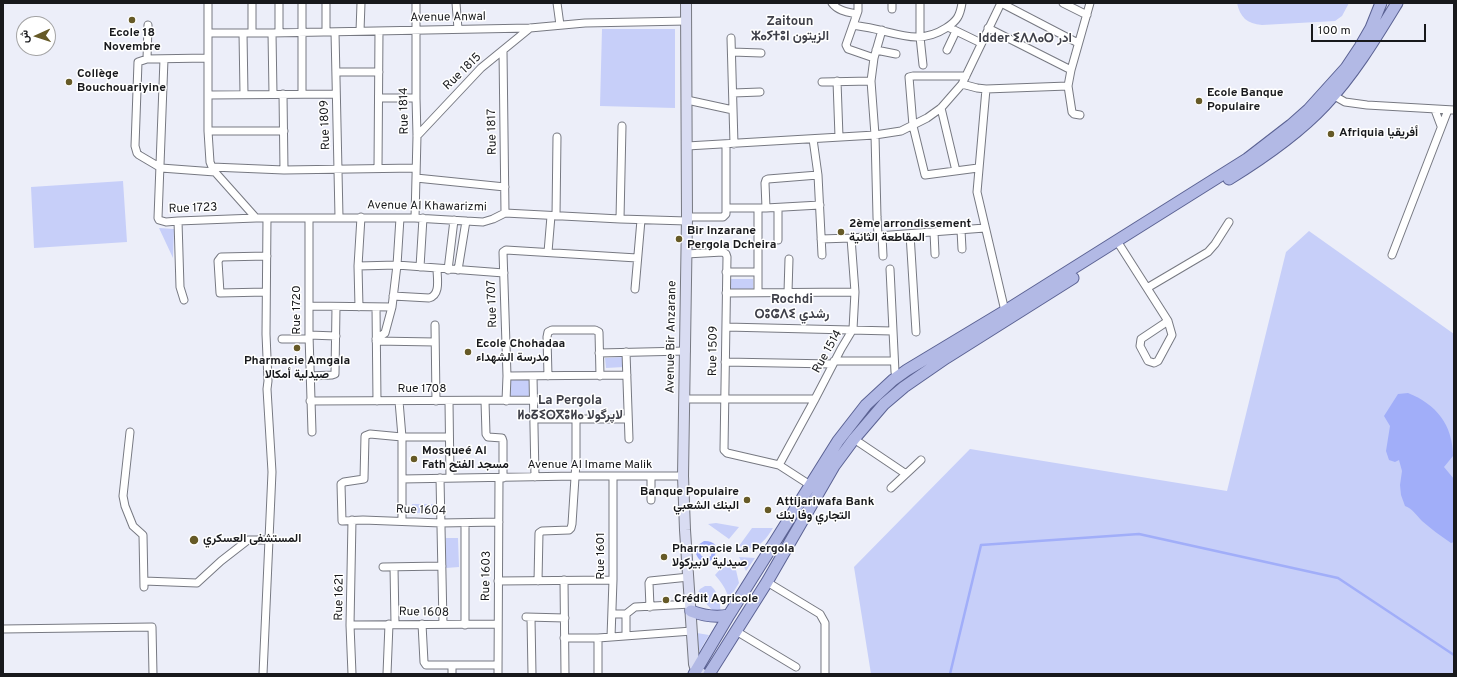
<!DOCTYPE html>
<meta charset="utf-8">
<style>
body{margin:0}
#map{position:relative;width:1457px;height:677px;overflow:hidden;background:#eceef9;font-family:Overpass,Vazirmatn,sans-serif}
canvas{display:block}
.frame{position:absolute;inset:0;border:4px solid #18191c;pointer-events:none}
.north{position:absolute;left:16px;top:16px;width:40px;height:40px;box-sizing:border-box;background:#fff;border:1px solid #a3a3a4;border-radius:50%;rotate:267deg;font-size:11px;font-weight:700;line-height:16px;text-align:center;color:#18191c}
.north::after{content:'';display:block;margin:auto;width:14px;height:18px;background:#665a27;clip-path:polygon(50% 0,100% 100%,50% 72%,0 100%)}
.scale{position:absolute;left:1311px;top:24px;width:115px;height:18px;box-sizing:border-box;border:2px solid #18191c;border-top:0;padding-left:5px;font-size:12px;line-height:14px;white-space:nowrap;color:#18191c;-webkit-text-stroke:3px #fff;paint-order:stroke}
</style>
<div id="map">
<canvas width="1457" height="677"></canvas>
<div class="frame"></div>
<div class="north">ش</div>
<div class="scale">100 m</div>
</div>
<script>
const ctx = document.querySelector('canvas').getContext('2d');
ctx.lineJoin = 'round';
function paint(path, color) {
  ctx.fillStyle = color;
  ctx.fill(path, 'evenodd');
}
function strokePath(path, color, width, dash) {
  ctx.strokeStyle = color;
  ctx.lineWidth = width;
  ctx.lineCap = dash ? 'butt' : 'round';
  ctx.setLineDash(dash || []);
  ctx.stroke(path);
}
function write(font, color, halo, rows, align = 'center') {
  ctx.font = font + ' Overpass,Vazirmatn,"Noto Sans Tifinagh",sans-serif';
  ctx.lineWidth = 3;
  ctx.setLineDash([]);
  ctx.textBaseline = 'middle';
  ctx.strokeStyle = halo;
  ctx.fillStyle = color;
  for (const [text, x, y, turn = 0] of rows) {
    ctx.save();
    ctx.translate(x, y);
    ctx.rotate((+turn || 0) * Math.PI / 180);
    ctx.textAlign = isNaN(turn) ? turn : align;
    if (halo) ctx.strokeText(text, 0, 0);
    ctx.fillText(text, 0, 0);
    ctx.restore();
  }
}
paint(new Path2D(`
 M 1237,3 L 1349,3 L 1342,16 L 1335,21 L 1262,25 C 1247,24 1240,17 1237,3 Z
 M 602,29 L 675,29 L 675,108 L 600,106 Z
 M 123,181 L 127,242 L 34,248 L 31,187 Z
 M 159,228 L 174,229 L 173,258 Z
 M 1309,231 L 1454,334 L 1454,674 L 871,674 L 854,567 L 970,449 L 1227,491 L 1286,252 Z
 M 729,279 L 753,279 L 753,290 L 729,290 Z
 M 623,357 L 624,367 L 606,368 L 605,358 Z
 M 510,380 L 529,380 L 529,398 L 509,397 Z
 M 412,504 L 434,504 L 434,513 L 413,513 Z
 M 716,523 L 739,527 L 729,539 L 708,524 Z
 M 752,528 L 773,528 C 765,541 755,554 739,546 Z
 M 446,538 L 458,538 L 459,567 L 446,568 Z
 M 739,557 L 755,558 L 746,571 Z
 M 729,559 L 736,570 L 739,583 L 729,599 C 726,589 722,583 715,575 Z
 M 705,586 L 711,586 C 720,594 720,604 721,616 L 716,614 L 697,594 L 700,589 Z
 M 691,632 L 709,635 L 692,664 Z`), '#c7cff9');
paint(new Path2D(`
 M 1408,393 C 1436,404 1453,425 1453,456 L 1444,467 L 1454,479 L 1454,542 L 1451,543 C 1441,536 1431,529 1422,521 C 1416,515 1413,509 1405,506 L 1401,495 L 1400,485 L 1402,471 L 1399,460 L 1395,462 L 1389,460 L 1386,451 L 1390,426 L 1384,416 L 1398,394 Z
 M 704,541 C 731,540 707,579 696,554 L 698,545 ZM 704,545 L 708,546 L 712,550 L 711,556 C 704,560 699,556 700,549 Z`), '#a1aef9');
strokePath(new Path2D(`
 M 950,674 L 981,545 L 1139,534 L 1338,578 L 1454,655`), '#a1aef9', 2.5);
const street = new Path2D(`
 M 208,3 L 208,131 L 210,162 L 212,167 L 215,172 L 256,218 L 415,218 L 483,222 L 493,219 L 505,213 L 620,219 L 687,221
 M 326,3 L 326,32
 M 456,3 L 458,29
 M 557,3 L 560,25
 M 832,3 C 838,11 847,12 857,14
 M 858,3 L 858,11 L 846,45 L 848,49 L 874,58
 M 920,3 L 920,37 L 923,65
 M 1001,3 L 1078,43
 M 1063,3 L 1087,15
 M 892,9 L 892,3
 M 853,25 C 863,27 873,28 883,31 C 907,37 924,42 946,28 C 957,21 960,16 962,3
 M 948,27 L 981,43
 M 988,28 L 1071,70
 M 360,31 L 361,3
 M 335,32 L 339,217
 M 208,33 L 272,33 L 530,28 L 585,23 L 687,21
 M 243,33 L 244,94
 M 252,33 L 252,3
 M 272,33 L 273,94
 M 279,33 L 279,3
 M 731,38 L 734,144
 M 876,50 L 896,54
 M 947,50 L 956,31
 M 503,51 L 505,213
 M 732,52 L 761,53
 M 208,58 L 147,59 L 138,62 L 135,146 L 137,153 L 139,155 L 161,168 L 215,172
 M 147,59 L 148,25
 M 164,59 L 158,218 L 159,220 L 166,222 L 178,221 L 256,218
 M 336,72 L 379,72
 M 966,76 L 913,76 L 909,77 L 913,126 L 925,175 L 978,168
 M 837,81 L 839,137
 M 822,82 L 871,81
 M 962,84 L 977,88 L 986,89 L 1068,86
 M 986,89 L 977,192 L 1005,311
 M 733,93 L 760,92
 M 283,94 L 284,170
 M 302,94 L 302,3
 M 1331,94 L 1345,102 L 1367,105 L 1454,110
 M 208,95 L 336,94
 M 379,98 L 416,98
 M 687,100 L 733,110
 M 941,108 L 956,171
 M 1435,110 L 1441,126
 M 1080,115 L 1074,114 L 1072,112 L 1068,86 L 1071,70 L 1090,3
 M 208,131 L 284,131
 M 417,136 L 481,68 L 530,28
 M 813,139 L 818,175 L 822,255
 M 687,146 L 875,135 L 901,131 L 927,118 L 941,108 L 962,84 L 1001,3
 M 212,167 L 284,170 L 416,168
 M 378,168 L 379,31
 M 416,178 L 505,187
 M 726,208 L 766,208 L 820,205
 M 766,208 L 765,183 L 766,180 L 768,179 L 818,175
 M 556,216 L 557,137
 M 687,217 L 723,217 L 726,214 L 726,144
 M 309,218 L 309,335 L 312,432
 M 415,218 L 417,136 L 416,98 L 416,3
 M 620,219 L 622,126
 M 178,221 L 180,287 L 184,300
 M 961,230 L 962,249
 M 934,232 L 935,254
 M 910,234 L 916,332
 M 882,235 L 883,256
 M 878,236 L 877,217 L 875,135 L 871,81 L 874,58 L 882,30
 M 821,239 L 851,238 L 985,228
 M 778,240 L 778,208
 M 1117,241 L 1168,321 L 1172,335 L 1158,361 L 1154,363 L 1148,361 L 1140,346 L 1141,339 L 1168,321
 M 548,252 L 551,216
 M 686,254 L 723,252 L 726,254 L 727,257 L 724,450 L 727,453 L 779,465 L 810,485
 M 1392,255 L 1448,110
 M 358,266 L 397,265 L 504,273
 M 420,267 L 423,218
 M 890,269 L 895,372
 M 448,270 L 454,220
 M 458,270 L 466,221
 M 726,272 L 758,272
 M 1147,288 L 1208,252 L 1215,244 L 1229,222
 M 635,289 L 641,220
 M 266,292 L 220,293 L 218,261 L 221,257 L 267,256
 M 758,292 L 758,208
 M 788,292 L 789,259
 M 726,293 L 855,292
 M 393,296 L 429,298 C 441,295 437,278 437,269
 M 309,306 L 392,307
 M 359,307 L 358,266 L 361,217
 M 376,307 L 377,401
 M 435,325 L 436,401
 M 726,327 L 892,331
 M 309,335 L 336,336
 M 282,339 L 309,339
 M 376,339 L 385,333 L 392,307 L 397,265 L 400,218
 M 376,341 L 435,342
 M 626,352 L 629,439
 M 599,353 L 686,351
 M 834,361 L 894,361
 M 725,362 L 833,364
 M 310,376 L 332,375 L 335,374 L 336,307
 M 507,376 L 627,375
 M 533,376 L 535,477
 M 548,376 L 547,337 L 548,332 L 552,330 L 595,330 L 599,332 L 600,376
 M 685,399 L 815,399
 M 310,401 L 535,400
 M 399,401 L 402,437 L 402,521
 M 449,401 L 450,478
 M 485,401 L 486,434 L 488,437 L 502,438 L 503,441 L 503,478
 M 506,401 L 507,376 L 503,252 L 506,250 L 637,258
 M 535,419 L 628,419
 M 130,432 L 123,496 L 125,506 L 133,526 L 143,535 L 144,587
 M 449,437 L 402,437 L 370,434 L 365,436 L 364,479 L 344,482 L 341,484 L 342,521 L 363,520 L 441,523 L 499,522
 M 854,439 L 906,474
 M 779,465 L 815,399 L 841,349 L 853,329 L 855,292 L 851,238
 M 440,478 L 443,624
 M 402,479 L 576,476 L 683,476
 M 891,488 L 921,460
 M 651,500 L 651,476
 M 465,523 L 465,625
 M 383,567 L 442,566
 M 394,567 L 395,624
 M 564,580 L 565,674
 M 144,581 L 197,583 L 221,561 L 248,540 L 269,540
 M 498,581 L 613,580
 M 538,581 L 539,533 L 542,531 L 569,530 L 571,528 L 572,524 L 576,462 L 576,418
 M 767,582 L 820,614 L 825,623 L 825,674
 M 650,607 L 649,583 L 650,581 L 689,577
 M 612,614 L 626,614 L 635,607 L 691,604
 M 526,617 L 565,618
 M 531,618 L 532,674
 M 422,624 L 424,662 L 426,665 L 498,665
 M 350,625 L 498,624
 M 3,629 L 152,627 L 153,674
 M 736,631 L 796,667
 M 626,636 L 626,614
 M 611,637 L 613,580 L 613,476
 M 564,638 L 598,638 L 692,631
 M 598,638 L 598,674
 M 452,665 L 452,674
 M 263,674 L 272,472 L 267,389 L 268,381 L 266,334 L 267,218
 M 352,674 L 350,625 L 352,520
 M 387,674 L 389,624
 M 498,674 L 499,478`);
const secondary = new Path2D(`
 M 686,3 L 687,217 L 683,476 L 685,530 L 694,664 L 696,670 L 702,674`);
const primary = new Path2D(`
 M 1229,179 C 1263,158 1298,134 1325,105 C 1354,74 1375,39 1397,3
 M 691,611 C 704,616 715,618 729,615
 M 694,674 L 729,615 L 838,441 L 866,405 L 893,380 L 907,370 L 1005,311 L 1247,159 L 1291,125 L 1309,109 L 1346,68 L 1360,47 L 1371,28 L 1381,3
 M 709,674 L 767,582 L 834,466 L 854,439 L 884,404 L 904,387 L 946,358 L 1073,278`);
strokePath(street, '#777982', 9);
strokePath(secondary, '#777982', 12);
strokePath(primary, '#5b6293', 13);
strokePath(street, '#fff', 7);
strokePath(secondary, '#d9dcf2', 10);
strokePath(primary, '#b2b9e5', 11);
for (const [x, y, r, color] of [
 [132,20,4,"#665a27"],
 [69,82,4,"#665a27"],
 [1199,101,4,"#665a27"],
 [1331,134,4,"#665a27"],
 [841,232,4,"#665a27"],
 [679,239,4,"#665a27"],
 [297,348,4,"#665a27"],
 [468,352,4,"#665a27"],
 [414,459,4,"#665a27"],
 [747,500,4,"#665a27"],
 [768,510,4,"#665a27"],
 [194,540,5,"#665a27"],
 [664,557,4,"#665a27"],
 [666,600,4,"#665a27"]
]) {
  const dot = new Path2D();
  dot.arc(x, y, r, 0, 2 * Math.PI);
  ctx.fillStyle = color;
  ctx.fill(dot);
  strokePath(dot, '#fff', 1.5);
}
write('12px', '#18191c', '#fff', [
 ["Avenue Anwal",448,18,-1],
 ["Rue 1815",463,72,-44],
 ["Rue 1814",405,111,-91],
 ["Rue 1809",326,125,-92],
 ["Rue 1817",493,132,-91],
 ["Avenue Al Khawarizmi",427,207,1],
 ["Rue 1723",193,209,-2],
 ["Rue 1707",493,304,-92],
 ["Rue 1720",298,310,-90],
 ["Avenue Bir Anzarane",672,337,-89],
 ["Rue 1509",714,351,-89],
 ["Rue 1514",828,352,-61],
 ["Rue 1708",422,390],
 ["Avenue Al Imame Malik",590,466],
 ["Rue 1604",421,511,2],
 ["Rue 1601",602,556,-90],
 ["Rue 1603",487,576,-89],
 ["Rue 1621",340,597,-89],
 ["Rue 1608",424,613,1]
]);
write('bold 12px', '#18191c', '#fff', [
 ["Ecole 18",132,34,"center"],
 ["Novembre",132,48,"center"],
 ["Collège",77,75],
 ["Bouchouariyine",77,89],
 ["Ecole Banque",1207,94],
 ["Populaire",1207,108],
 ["Afriquia أفريقيا",1339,134],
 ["2ème arrondissement",849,225],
 ["المقاطعة الثانية",849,239],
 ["Bir Inzarane",687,232],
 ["Pergola Dcheira",687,246],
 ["Ecole Chohadaa",476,345],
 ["مدرسة الشهداء",476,359],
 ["Pharmacie Amgala",297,362,"center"],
 ["صيدلية أمكالا",297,376,"center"],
 ["Mosqueé Al",422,452],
 ["Fath مسجد الفتح",422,466],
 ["Banque Populaire",739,493,"right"],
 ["البنك الشعبي",739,507,"right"],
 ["Attijariwafa Bank",776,503],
 ["التجاري وفا بنك",776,517],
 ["المستشفى العسكري",203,540],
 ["Pharmacie La Pergola",672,550],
 ["صيدلية لابيركولا",672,564],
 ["Crédit Agricole",674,600]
], 'left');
write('bold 13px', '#3e3f48', '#fff', [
 ["Zaitoun",790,22],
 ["ⵣⴰⵢⵜⵓⵏ الزيتون",790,37],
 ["Idder ⵉⴷⴷⴰⵔ ادر",1025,39],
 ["Rochdi",792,300],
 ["ⵔⵓⵛⴷⵉ رشدي",792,315],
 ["La Pergola",570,401],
 ["ⵍⴰⵒⵉⵔⴳⵓⵍⴰ لاپرگولا",570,416]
]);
</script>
